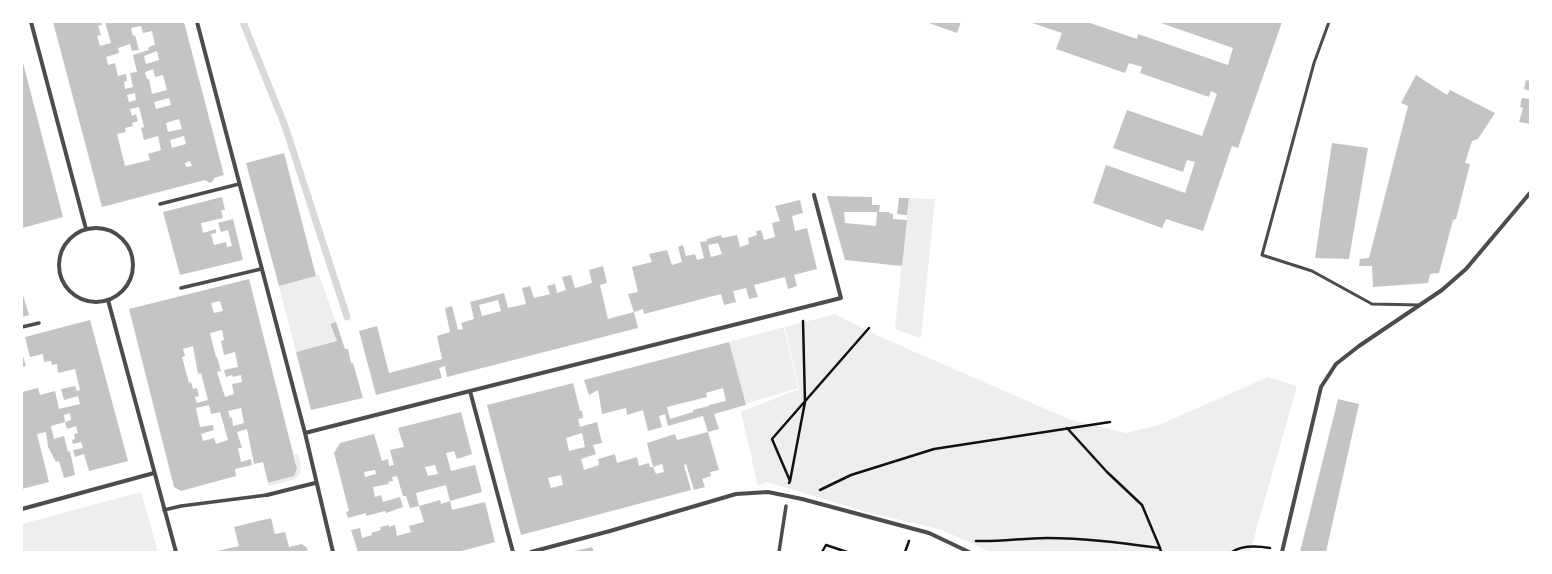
<!DOCTYPE html>
<style>
body{margin:0}
#map{position:relative;width:1552px;height:574px;overflow:hidden;background:#fff;font-family:Montserrat,sans-serif}
canvas{display:block}
.frame{position:absolute;inset:0;border:23px solid #fff;pointer-events:none}
</style>
<div id="map">
<canvas width="1552" height="574"></canvas>
<div class="frame"></div>
</div>
<script>
const ctx = document.querySelector('canvas').getContext('2d');
ctx.lineJoin = 'round';
function paint(path, color) {
  ctx.fillStyle = color;
  ctx.fill(path, 'evenodd');
}
function strokePath(path, color, width, dash) {
  ctx.strokeStyle = color;
  ctx.lineWidth = width;
  ctx.lineCap = dash ? 'butt' : 'round';
  ctx.setLineDash(dash || []);
  ctx.stroke(path);
}
paint(new Path2D(`
 M 909,198 L 935,199 L 921,338 L 895,329 Z
 M 319,275 L 336,322 L 330,325 L 337,341 L 296,352 L 279,286 Z
 M 835,314 L 885,339 L 1071,420 L 1126,433 L 1159,425 L 1268,377 L 1297,386 L 1250,552 L 990,552 L 942,530 L 867,512 L 767,482 L 758,486 L 741,412 L 799,389 L 785,327 Z
 M 784,327 L 798,388 L 745,404 L 729,342 Z
 M 298,454 C 300,463 304,472 295,479 L 270,486 L 268,485 L 268,483 L 294,476 L 297,469 L 294,455 Z
 M 141,492 L 158,552 L 22,552 L 22,524 Z`), '#eee');
strokePath(new Path2D(`
 M 243,22 L 285,126 L 347,317`), '#d9d9d9', 7);
paint(new Path2D(`
 M 53,22 L 101,22 L 102,25 L 98,26 L 101,35 L 97,36 L 100,46 L 111,43 L 105,22 L 184,22 L 224,175 L 214,178 L 213,181 L 210,183 L 205,180 L 102,207 ZM 141,26 L 143,33 L 152,31 L 155,45 L 151,46 L 148,48 L 149,50 L 133,55 L 137,72 L 130,73 L 133,87 L 125,89 L 124,82 L 127,81 L 126,74 L 118,76 L 115,63 L 108,65 L 106,57 L 119,53 L 118,48 L 130,44 L 132,51 L 139,50 L 135,35 L 133,36 L 131,28 ZM 157,51 L 159,60 L 146,64 L 144,56 ZM 153,69 L 155,77 L 163,75 L 167,90 L 152,94 L 149,79 L 147,79 L 145,72 ZM 135,93 L 136,100 L 129,102 L 127,95 ZM 169,98 L 171,105 L 156,109 L 154,102 ZM 139,107 L 144,127 L 141,128 L 144,140 L 158,136 L 161,150 L 148,154 L 150,160 L 125,166 L 117,134 L 126,132 L 125,128 L 133,126 L 132,123 L 138,121 L 136,114 L 132,116 L 130,109 ZM 179,119 L 182,129 L 168,132 L 166,123 ZM 184,136 L 186,144 L 172,148 L 170,140 ZM 190,161 L 192,166 L 186,167 L 185,163 Z
 M 926,22 L 961,22 L 957,33 Z
 M 1029,22 L 1087,22 L 1137,39 L 1138,34 L 1228,65 L 1233,48 L 1158,22 L 1282,22 L 1238,148 L 1232,146 L 1203,231 L 1166,219 L 1162,228 L 1093,203 L 1106,165 L 1185,193 L 1195,162 L 1187,160 L 1183,172 L 1113,148 L 1127,110 L 1202,136 L 1217,94 L 1211,91 L 1209,97 L 1140,73 L 1142,67 L 1129,63 L 1125,73 L 1056,49 L 1062,33 Z
 M 22,59 L 63,217 L 22,228 Z
 M 1416,75 L 1447,95 L 1450,90 L 1495,113 L 1478,139 L 1472,141 L 1465,163 L 1470,164 L 1456,219 L 1453,220 L 1439,273 L 1430,274 L 1428,283 L 1373,287 L 1372,266 L 1359,266 L 1360,259 L 1369,258 L 1408,106 L 1401,103 Z
 M 1526,80 L 1530,81 L 1530,91 L 1524,89 Z
 M 1522,98 L 1530,99 L 1530,124 L 1519,122 L 1523,108 L 1520,107 Z
 M 1332,143 L 1368,148 L 1349,259 L 1315,258 Z
 M 284,153 L 316,276 L 279,286 L 246,163 Z
 M 827,196 L 872,197 L 872,205 L 880,205 L 879,212 L 889,212 L 889,213 L 893,214 L 893,219 L 907,220 L 902,266 L 845,260 ZM 844,212 L 877,212 L 876,226 L 845,223 Z
 M 222,197 L 225,210 L 221,210 L 223,218 L 201,223 L 203,233 L 216,229 L 216,233 L 211,234 L 214,245 L 226,242 L 227,247 L 232,246 L 228,230 L 221,232 L 218,223 L 233,219 L 243,260 L 180,275 L 163,212 Z
 M 899,198 L 909,198 L 907,215 L 897,214 Z
 M 800,200 L 803,213 L 792,216 L 795,231 L 807,228 L 817,269 L 794,275 L 797,286 L 788,289 L 785,277 L 754,285 L 758,297 L 749,299 L 746,288 L 733,291 L 736,302 L 724,305 L 721,294 L 644,314 L 643,309 L 634,312 L 628,294 L 638,292 L 632,267 L 652,262 L 649,254 L 667,250 L 672,265 L 682,262 L 678,247 L 683,245 L 686,256 L 695,254 L 697,260 L 704,258 L 700,242 L 707,241 L 707,239 L 721,235 L 722,238 L 737,235 L 740,247 L 749,244 L 748,238 L 757,235 L 756,231 L 761,230 L 764,240 L 775,237 L 772,223 L 780,221 L 775,206 ZM 718,243 L 722,254 L 711,257 L 708,245 Z
 M 603,266 L 607,283 L 600,285 L 608,319 L 634,312 L 638,328 L 447,377 L 445,366 L 439,368 L 442,378 L 376,395 L 359,331 L 377,326 L 389,373 L 442,359 L 437,336 L 450,332 L 445,308 L 452,306 L 458,330 L 463,329 L 461,323 L 474,319 L 470,302 L 504,293 L 508,308 L 526,304 L 522,288 L 530,286 L 534,298 L 550,294 L 547,286 L 555,284 L 557,293 L 566,290 L 562,277 L 571,275 L 575,288 L 582,286 L 592,283 L 589,270 ZM 498,300 L 501,311 L 482,316 L 479,305 Z
 M 249,279 L 297,469 L 294,476 L 268,483 L 263,462 L 254,464 L 247,429 L 237,432 L 242,448 L 238,448 L 241,462 L 251,459 L 252,465 L 235,469 L 236,476 L 181,491 L 174,487 L 129,309 ZM 220,301 L 223,311 L 214,313 L 211,303 ZM 222,330 L 224,340 L 221,341 L 224,355 L 235,352 L 238,367 L 224,370 L 226,377 L 232,375 L 233,377 L 241,375 L 242,382 L 232,384 L 234,394 L 225,397 L 217,372 L 221,371 L 217,357 L 216,357 L 210,333 ZM 193,346 L 198,374 L 201,373 L 208,400 L 197,403 L 195,397 L 199,396 L 197,388 L 193,389 L 191,382 L 189,383 L 182,357 L 185,356 L 183,349 ZM 209,405 L 211,414 L 220,412 L 228,440 L 216,444 L 214,438 L 203,441 L 201,434 L 214,430 L 213,425 L 200,427 L 196,408 ZM 241,408 L 244,423 L 233,426 L 232,417 L 230,418 L 228,411 Z
 M 22,292 L 29,315 L 22,317 Z
 M 90,320 L 128,461 L 89,471 L 84,454 L 75,457 L 73,450 L 83,448 L 81,442 L 73,444 L 72,440 L 75,439 L 74,434 L 78,433 L 76,426 L 67,429 L 65,422 L 71,420 L 70,413 L 64,415 L 65,422 L 51,426 L 54,439 L 64,436 L 68,452 L 70,451 L 75,475 L 64,478 L 59,461 L 56,462 L 48,447 L 46,432 L 37,434 L 49,482 L 22,489 L 22,392 L 38,388 L 40,395 L 55,391 L 59,409 L 80,404 L 78,396 L 64,400 L 61,389 L 75,386 L 77,391 L 80,390 L 75,369 L 58,373 L 57,364 L 52,365 L 51,361 L 44,362 L 43,354 L 30,357 L 25,337 Z
 M 336,322 L 345,349 L 348,349 L 351,363 L 353,363 L 363,398 L 311,410 L 296,352 L 337,341 L 330,324 Z
 M 729,342 L 746,405 L 714,414 L 719,429 L 708,432 L 703,416 L 668,426 L 665,414 L 659,416 L 662,427 L 648,431 L 643,410 L 627,415 L 626,408 L 602,414 L 598,390 L 589,395 L 584,380 ZM 723,388 L 726,401 L 709,405 L 709,406 L 693,410 L 693,412 L 670,419 L 667,407 L 707,397 L 706,393 Z
 M 22,352 L 26,366 L 22,367 Z
 M 573,383 L 580,411 L 582,411 L 583,418 L 578,419 L 580,427 L 597,422 L 602,443 L 593,445 L 596,454 L 581,459 L 584,470 L 599,465 L 598,459 L 615,454 L 617,463 L 637,457 L 639,466 L 649,463 L 650,467 L 653,467 L 656,474 L 664,472 L 662,464 L 653,467 L 647,443 L 675,434 L 677,440 L 708,432 L 719,470 L 710,472 L 711,476 L 702,479 L 705,487 L 694,490 L 686,464 L 684,465 L 691,490 L 521,535 L 487,405 ZM 582,433 L 585,447 L 569,451 L 566,438 ZM 561,475 L 563,485 L 551,488 L 548,478 Z
 M 1338,399 L 1359,404 L 1326,552 L 1300,552 Z
 M 461,412 L 472,454 L 457,459 L 454,451 L 446,453 L 451,471 L 475,465 L 482,492 L 450,501 L 452,510 L 485,502 L 495,542 L 458,552 L 358,552 L 351,530 L 360,528 L 362,538 L 372,535 L 371,533 L 381,530 L 380,527 L 389,525 L 389,527 L 395,525 L 397,536 L 411,532 L 409,526 L 424,522 L 419,506 L 410,508 L 406,496 L 403,496 L 397,476 L 392,477 L 393,481 L 388,482 L 389,484 L 373,487 L 375,497 L 381,495 L 383,502 L 400,497 L 403,507 L 386,513 L 385,511 L 366,516 L 366,513 L 348,518 L 346,512 L 349,511 L 334,453 L 340,443 L 374,434 L 382,461 L 388,459 L 389,466 L 394,465 L 390,450 L 404,447 L 398,428 ZM 435,465 L 438,474 L 428,476 L 425,467 ZM 375,470 L 376,474 L 365,477 L 364,472 ZM 446,485 L 450,501 L 441,504 L 440,500 L 419,506 L 416,493 Z
 M 271,518 L 275,534 L 285,532 L 289,547 L 302,544 L 307,548 L 308,552 L 213,552 L 239,546 L 234,527 Z
 M 592,547 L 594,552 L 575,552 L 575,551 Z`), '#c4c4c4');
strokePath(new Path2D(`
 M 790,481 L 805,402 L 803,321
 M 789,483 L 790,481 L 772,439 L 869,328
 M 820,490 L 851,475 L 934,449 L 1110,422
 M 976,541 C 1000,542 1023,538 1047,538 C 1085,538 1122,543 1160,548 L 1142,505 L 1107,472 L 1067,428
 M 1160,548 L 1161,552
 M 822,552 L 826,545 L 847,552
 M 905,552 L 909,541
 M 1232,552 C 1242,545 1258,546 1270,548`), '#111', 2.5);
strokePath(new Path2D(`
 M 1329,22 L 1314,63 L 1262,255 L 1312,271 L 1372,304 L 1420,305`), '#4c4c4c', 3);
strokePath(new Path2D(`
 M 160,204 L 239,184
 M 181,288 L 261,269
 M 22,327 L 39,323
 M 164,510 L 181,506 L 267,495
 M 779,552 L 786,506`), '#4c4c4c', 3.5);
strokePath(new Path2D(`
 M 31,22 L 86,229
 M 197,22 L 305,433 L 333,552
 M59 265a37 37 0 1 1 74 0a37 37 0 1 1-74 0Z
 M 108,300 L 176,552
 M 470,391 L 513,552
 M 305,433 L 470,391 L 841,298 L 814,195
 M 267,495 L 315,483
 M 22,509 L 154,473
 M 531,552 L 610,531 L 736,494 L 768,492 L 802,499 L 929,533 L 969,552
 M 1282,552 L 1321,387 L 1336,364 L 1359,346 L 1442,290 L 1466,269 L 1530,193`), '#4c4c4c', 4);
</script>
